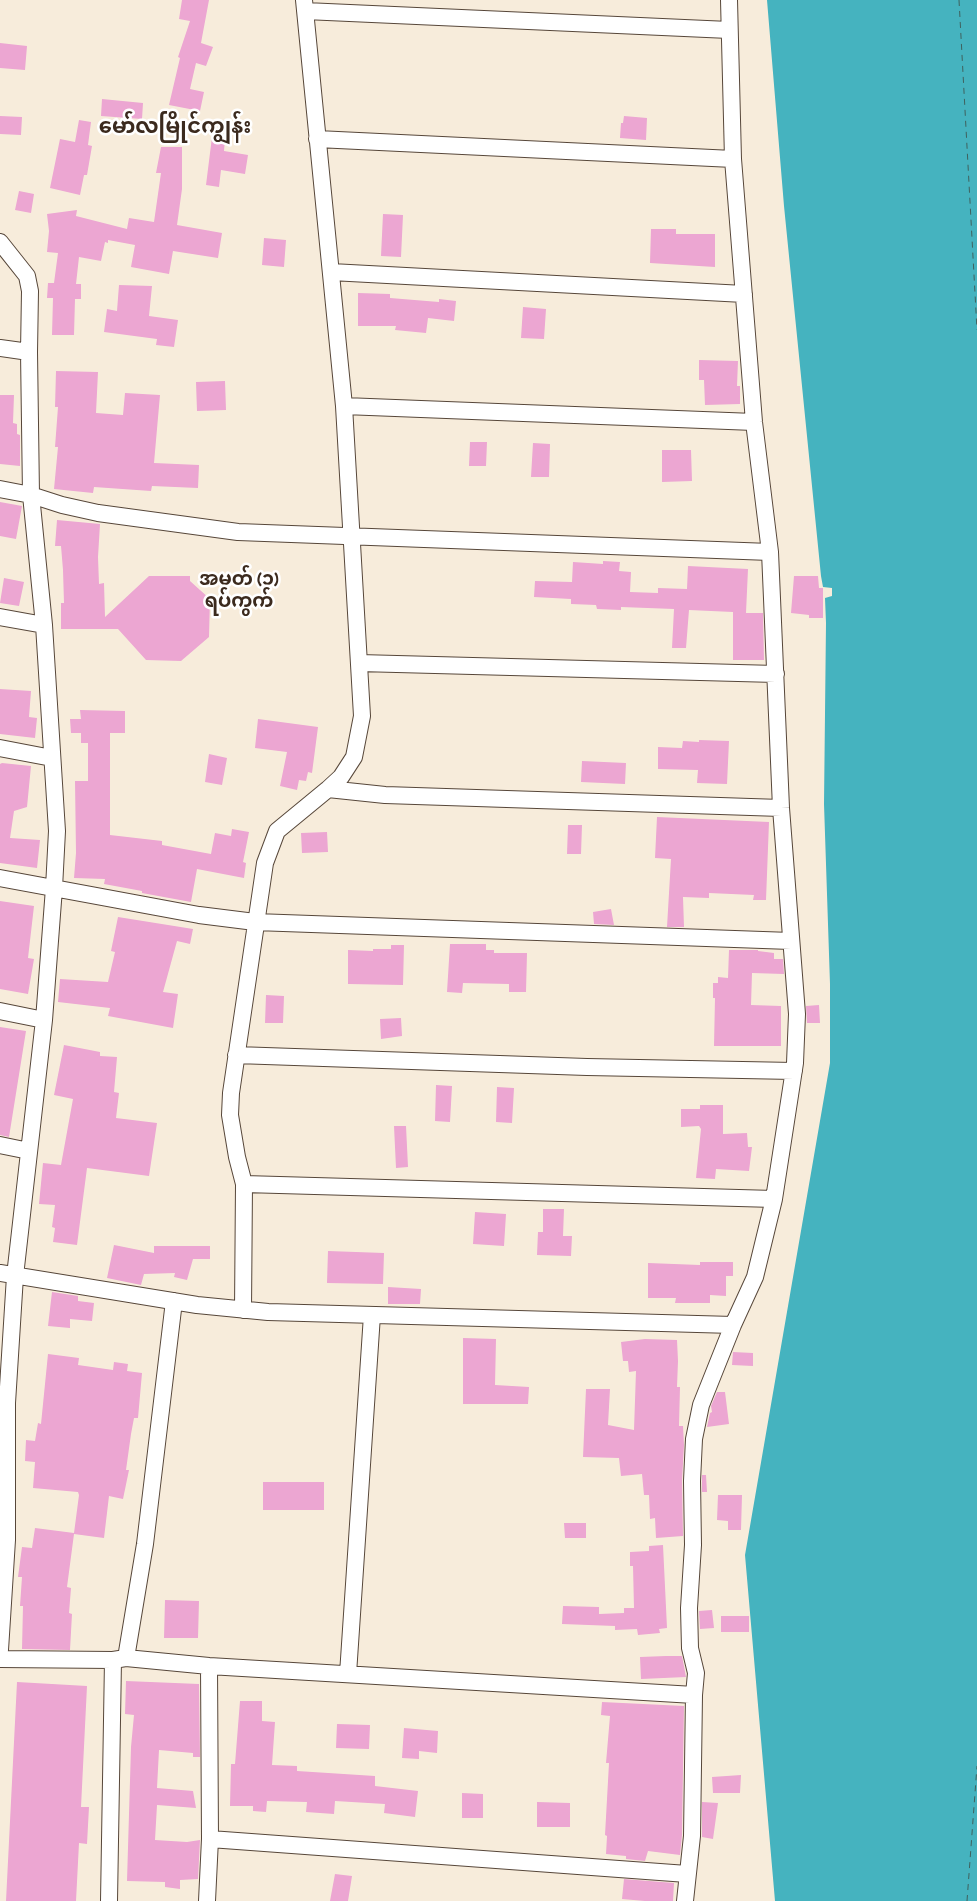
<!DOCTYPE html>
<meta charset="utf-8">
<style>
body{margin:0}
canvas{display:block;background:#f7ecdb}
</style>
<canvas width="977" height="1901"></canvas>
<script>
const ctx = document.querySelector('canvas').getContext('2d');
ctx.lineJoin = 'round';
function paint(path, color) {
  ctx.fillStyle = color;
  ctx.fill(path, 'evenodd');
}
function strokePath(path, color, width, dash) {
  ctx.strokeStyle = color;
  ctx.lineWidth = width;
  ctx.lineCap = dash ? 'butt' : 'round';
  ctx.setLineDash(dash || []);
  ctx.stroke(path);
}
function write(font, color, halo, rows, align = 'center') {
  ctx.font = font + ' Dekko,"Noto Sans Myanmar",sans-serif';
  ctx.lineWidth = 5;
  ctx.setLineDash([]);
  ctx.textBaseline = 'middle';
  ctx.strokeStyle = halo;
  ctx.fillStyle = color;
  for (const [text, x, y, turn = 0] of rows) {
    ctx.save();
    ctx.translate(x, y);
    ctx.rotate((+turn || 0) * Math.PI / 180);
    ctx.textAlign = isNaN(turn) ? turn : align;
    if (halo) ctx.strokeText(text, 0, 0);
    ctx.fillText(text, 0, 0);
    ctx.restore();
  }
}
paint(new Path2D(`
 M 767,0 L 977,0 L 977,1901 L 775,1901 L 745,1555 L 830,1063 L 830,984 L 824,804 L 826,623 L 825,598 L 832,596 L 832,588 L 823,587 L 821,576 L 784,206 Z`), '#45b3bf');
strokePath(new Path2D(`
 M 959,0 L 977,330
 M 967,1901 L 977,1766`), '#3f615e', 1, [6, 5]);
paint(new Path2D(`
 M 182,0 L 209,0 L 201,43 L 213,47 L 206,66 L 196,63 L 190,89 L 204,92 L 200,111 L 169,105 L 180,58 L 178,57 L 190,21 L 179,19 Z
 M 0,43 L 27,46 L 25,70 L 0,68 Z
 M 102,99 L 143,103 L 142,119 L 101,116 Z
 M 0,116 L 22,117 L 21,135 L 0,134 Z
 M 624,116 L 647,118 L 646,140 L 620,138 L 621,123 L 623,123 Z
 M 79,120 L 91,122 L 88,145 L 92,146 L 87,175 L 84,175 L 80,195 L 50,188 L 60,139 L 75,142 Z
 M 212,137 L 225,139 L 224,151 L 248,155 L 245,174 L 221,170 L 219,187 L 206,185 Z
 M 161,147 L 182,147 L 182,189 L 177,225 L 222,233 L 218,258 L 173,251 L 169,274 L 131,267 L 135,245 L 108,240 L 108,243 L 105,242 L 101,261 L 79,257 L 76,284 L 81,284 L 81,299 L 75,299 L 74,335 L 52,335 L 53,298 L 47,298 L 48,283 L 54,283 L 58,253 L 47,252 L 49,231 L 47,214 L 77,210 L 76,216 L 127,229 L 129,218 L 154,222 L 161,173 L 156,173 Z
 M 19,191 L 34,194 L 31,213 L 15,210 Z
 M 383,214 L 403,215 L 401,257 L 381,256 Z
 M 651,229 L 676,229 L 676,234 L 715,234 L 715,267 L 650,263 Z
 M 264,238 L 286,240 L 284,267 L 262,265 Z
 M 119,285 L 152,286 L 149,316 L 178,320 L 174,347 L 156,345 L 157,339 L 104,332 L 107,309 L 117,311 Z
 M 358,293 L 390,294 L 390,298 L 439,302 L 439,299 L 456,301 L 454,321 L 428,318 L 426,333 L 395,330 L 396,326 L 358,326 Z
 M 523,307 L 546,309 L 544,339 L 521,338 Z
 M 699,360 L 738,361 L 737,386 L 740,386 L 740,404 L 705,405 L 704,380 L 699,380 Z
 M 56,371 L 98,372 L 96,413 L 123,415 L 125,393 L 160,395 L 154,463 L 199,465 L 198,488 L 152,486 L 151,491 L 94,487 L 93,493 L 54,489 L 58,447 L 55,447 L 58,407 L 55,407 Z
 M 225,381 L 226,410 L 197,411 L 196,382 Z
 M 0,395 L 14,395 L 13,423 L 17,424 L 17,434 L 20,435 L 20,466 L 0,464 Z
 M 470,442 L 487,442 L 486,466 L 469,466 Z
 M 533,443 L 550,444 L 549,477 L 531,477 Z
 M 662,450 L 691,450 L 692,481 L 662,482 Z
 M 0,502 L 22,506 L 16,539 L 0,536 Z
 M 57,520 L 100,524 L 98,557 L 99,584 L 104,583 L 105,617 L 149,576 L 190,576 L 190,581 L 210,599 L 209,637 L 181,661 L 146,660 L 118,629 L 61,629 L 61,603 L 64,603 L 63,570 L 61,546 L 55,546 Z
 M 603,561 L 620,562 L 619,571 L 631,572 L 630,592 L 658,593 L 658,588 L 687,589 L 688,566 L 748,569 L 746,613 L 763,613 L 764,660 L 733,660 L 733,612 L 689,610 L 686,648 L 672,648 L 674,609 L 621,607 L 621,610 L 597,609 L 596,605 L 571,604 L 571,599 L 534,597 L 535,581 L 572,582 L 573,562 L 603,564 Z
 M 794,576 L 818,576 L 819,588 L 823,588 L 823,618 L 809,618 L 809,615 L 791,613 Z
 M 4,578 L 24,582 L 19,606 L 0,603 Z
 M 0,689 L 31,691 L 29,717 L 37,718 L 35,738 L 0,734 Z
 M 80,710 L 125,711 L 125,733 L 110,733 L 110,835 L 162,841 L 162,845 L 211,854 L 215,833 L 231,836 L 232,829 L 249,832 L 243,862 L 246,863 L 244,878 L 197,869 L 191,902 L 142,893 L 142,891 L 104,884 L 105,879 L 74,878 L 76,853 L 75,781 L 88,781 L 88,743 L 81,743 L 81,733 L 71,733 L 70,719 L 81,719 Z
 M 258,719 L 318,727 L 312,773 L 308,772 L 306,781 L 299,780 L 297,790 L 280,786 L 287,752 L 255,748 Z
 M 699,740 L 729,741 L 727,784 L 697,783 L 698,770 L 658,769 L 658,747 L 682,748 L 683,741 L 699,742 Z
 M 209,754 L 227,758 L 222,785 L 205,782 Z
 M 582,761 L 626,763 L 625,784 L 581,782 Z
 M 2,763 L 31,766 L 27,807 L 14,811 L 10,838 L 40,840 L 37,868 L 0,863 L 0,764 Z
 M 657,817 L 769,822 L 766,900 L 753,900 L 754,895 L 709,893 L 709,898 L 683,897 L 684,927 L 667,927 L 671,859 L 655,858 Z
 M 568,825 L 582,825 L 581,854 L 567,854 Z
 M 327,832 L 328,852 L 302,853 L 301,833 Z
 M 0,901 L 34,906 L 28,958 L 34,959 L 28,994 L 0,989 Z
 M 611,909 L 614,925 L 594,924 L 593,912 Z
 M 118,917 L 193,929 L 190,944 L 177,941 L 163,992 L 178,994 L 173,1028 L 108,1016 L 110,1008 L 58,1002 L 60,979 L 108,982 L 115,952 L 111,951 Z
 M 450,944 L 486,944 L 486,950 L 494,950 L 494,953 L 527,953 L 526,992 L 509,992 L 509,984 L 463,983 L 462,993 L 447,992 Z
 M 391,945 L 404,945 L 403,985 L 348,984 L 348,950 L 373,951 L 373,949 L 391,949 Z
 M 729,950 L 758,950 L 758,951 L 774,953 L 774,959 L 783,959 L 784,974 L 752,973 L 751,1005 L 781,1006 L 781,1046 L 714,1046 L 715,998 L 713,998 L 713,983 L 718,983 L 718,977 L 728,978 Z
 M 266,995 L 284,996 L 283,1023 L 265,1023 Z
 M 819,1005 L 820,1023 L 807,1023 L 806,1006 Z
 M 401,1018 L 402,1036 L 381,1039 L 380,1019 Z
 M 0,1027 L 26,1031 L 9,1137 L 0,1135 Z
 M 64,1045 L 100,1052 L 100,1056 L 117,1057 L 114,1092 L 119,1093 L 116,1118 L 157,1123 L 149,1176 L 87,1168 L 77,1245 L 53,1242 L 55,1228 L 52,1227 L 55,1205 L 39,1204 L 43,1163 L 61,1165 L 73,1099 L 54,1095 Z
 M 436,1085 L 452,1086 L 450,1122 L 435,1121 Z
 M 497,1087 L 514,1088 L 512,1123 L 496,1122 Z
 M 700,1105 L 723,1105 L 723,1134 L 747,1133 L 748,1147 L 752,1147 L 749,1171 L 716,1169 L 715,1179 L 696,1178 L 701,1129 L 699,1126 L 681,1127 L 681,1109 L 700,1109 Z
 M 394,1126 L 406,1126 L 408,1167 L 396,1168 Z
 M 543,1209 L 564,1209 L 563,1236 L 572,1236 L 571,1256 L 537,1255 L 538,1232 L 543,1232 Z
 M 475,1212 L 506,1214 L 504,1246 L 473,1244 Z
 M 114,1245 L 154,1253 L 154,1246 L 210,1246 L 210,1259 L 193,1259 L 187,1280 L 174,1277 L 175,1273 L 144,1274 L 141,1285 L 107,1278 Z
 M 328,1251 L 384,1253 L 383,1284 L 327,1283 Z
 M 700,1262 L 733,1262 L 733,1276 L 726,1276 L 726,1296 L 710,1295 L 710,1303 L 675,1303 L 676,1298 L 648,1298 L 648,1263 L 700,1265 Z
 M 388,1287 L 421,1289 L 420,1304 L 388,1304 Z
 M 52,1292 L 78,1296 L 78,1301 L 94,1303 L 92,1321 L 70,1319 L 70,1328 L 48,1326 Z
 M 463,1338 L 496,1339 L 495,1385 L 529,1387 L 528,1404 L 463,1404 Z
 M 645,1339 L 677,1340 L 678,1361 L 677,1387 L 680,1387 L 679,1426 L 683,1426 L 684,1445 L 682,1481 L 683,1536 L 656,1538 L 655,1518 L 650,1519 L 649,1495 L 644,1495 L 642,1474 L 621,1476 L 619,1458 L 583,1457 L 586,1389 L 610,1389 L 608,1425 L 634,1430 L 636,1371 L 629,1372 L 628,1361 L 623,1361 L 621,1342 Z
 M 733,1352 L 753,1353 L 753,1366 L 732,1365 Z
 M 48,1354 L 79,1358 L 78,1365 L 113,1370 L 114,1362 L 128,1364 L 127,1371 L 142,1373 L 138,1418 L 134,1418 L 131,1434 L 126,1470 L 129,1470 L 123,1499 L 109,1496 L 104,1538 L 74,1534 L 67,1587 L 71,1588 L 69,1613 L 72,1614 L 70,1650 L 22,1649 L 23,1606 L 20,1606 L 22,1577 L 18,1577 L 22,1547 L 32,1548 L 35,1528 L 74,1533 L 79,1495 L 78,1492 L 33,1488 L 35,1462 L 25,1461 L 26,1440 L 35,1441 L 38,1423 L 41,1424 Z
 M 717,1392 L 725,1392 L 729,1424 L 707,1427 L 710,1413 L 712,1412 L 711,1406 Z
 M 702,1475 L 706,1475 L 707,1492 L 702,1492 Z
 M 263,1482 L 324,1482 L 324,1510 L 263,1510 Z
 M 718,1495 L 742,1495 L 741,1530 L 728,1530 L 728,1521 L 717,1520 Z
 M 564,1523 L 586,1523 L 586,1538 L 565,1538 Z
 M 663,1545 L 667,1628 L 659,1629 L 660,1633 L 638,1635 L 637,1629 L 615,1630 L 615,1626 L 562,1624 L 563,1606 L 599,1607 L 599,1614 L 624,1613 L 624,1608 L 634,1608 L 633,1566 L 630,1566 L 630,1552 L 649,1551 L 649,1546 Z
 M 165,1600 L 199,1601 L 198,1638 L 164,1638 Z
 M 712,1610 L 714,1628 L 700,1629 L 699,1611 Z
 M 721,1616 L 749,1616 L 749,1632 L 721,1632 Z
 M 666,1656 L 682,1656 L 686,1677 L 641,1679 L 640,1657 Z
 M 126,1681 L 199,1684 L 200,1757 L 193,1757 L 193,1753 L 159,1750 L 157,1788 L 193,1791 L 196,1808 L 157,1805 L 155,1840 L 187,1842 L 200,1840 L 198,1879 L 180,1880 L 180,1889 L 165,1887 L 165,1882 L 127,1881 L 131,1747 L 134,1715 L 125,1714 Z
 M 17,1682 L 87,1686 L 81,1807 L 89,1807 L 87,1844 L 79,1843 L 76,1901 L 6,1901 Z
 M 240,1701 L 262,1701 L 262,1721 L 275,1722 L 272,1765 L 297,1766 L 297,1771 L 375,1776 L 375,1786 L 418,1791 L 415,1817 L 384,1813 L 385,1804 L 335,1801 L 334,1814 L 306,1812 L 307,1802 L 267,1801 L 266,1812 L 253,1811 L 253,1806 L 230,1806 L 231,1764 L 235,1764 Z
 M 602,1702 L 684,1706 L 682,1835 L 680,1855 L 648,1851 L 645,1861 L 626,1859 L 626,1856 L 606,1854 L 607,1836 L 605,1835 L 609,1763 L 606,1763 L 610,1716 L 601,1715 Z
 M 337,1724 L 370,1725 L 369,1749 L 336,1748 Z
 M 404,1728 L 438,1731 L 437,1753 L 419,1751 L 419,1759 L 402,1758 Z
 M 741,1775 L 740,1793 L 713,1793 L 712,1777 Z
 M 462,1793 L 483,1794 L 483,1818 L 462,1818 Z
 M 537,1802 L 570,1803 L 570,1827 L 537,1827 Z
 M 702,1802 L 718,1803 L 713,1839 L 702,1837 Z
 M 335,1874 L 352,1876 L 348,1901 L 330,1901 Z
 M 624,1879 L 674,1883 L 673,1901 L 645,1901 L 622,1899 Z`), '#eca6d2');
const minor = new Path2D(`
 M 305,11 L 729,30
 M 317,139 L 733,159
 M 0,242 L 27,276 L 30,291 L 29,352 L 31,495 L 44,625 L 57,831 L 54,888 L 44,1020 L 15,1276 L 7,1403 L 7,1540 L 0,1650
 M 331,272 L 744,294
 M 0,348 L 29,352
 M 344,406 L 754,422
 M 0,489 L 31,495 L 62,505 L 98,513 L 238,532 L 770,552
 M 0,617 L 44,625
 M 359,663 L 776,674
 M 0,748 L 52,758
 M 328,789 L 385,795 L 781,808
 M 0,878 L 199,915 L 255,922 L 791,941
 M 0,1011 L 44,1020
 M 236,1055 L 587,1067 L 794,1071
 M 0,1145 L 29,1151
 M 244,1184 L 774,1199
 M 0,1273 L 197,1305 L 268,1312 L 733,1325
 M 243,1310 L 244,1184 L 237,1157 L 230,1115 L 231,1093 L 265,863 L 277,831 L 328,789 L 341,777 L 354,757 L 362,716 L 344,406 L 304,0
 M 126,1658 L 145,1544 L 174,1301
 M 0,1659 L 113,1660 L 126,1658 L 209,1666 L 694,1695
 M 348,1674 L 372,1315
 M 210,1839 L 687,1874
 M 109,1901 L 113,1660
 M 207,1901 L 210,1839 L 209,1666
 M 685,1901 L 692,1836 L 694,1695 L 696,1673 L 690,1648 L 689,1608 L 693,1545 L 692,1481 L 694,1439 L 701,1405 L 733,1325 L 755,1277 L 774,1199 L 795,1063 L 797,1014 L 781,808 L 770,552 L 754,422 L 733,159 L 729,0`);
strokePath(minor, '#57473a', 18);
strokePath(minor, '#fff', 16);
write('bold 19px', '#3b2a1e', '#fff', [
 ["အမှတ် (၁)",239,582],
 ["ရပ်ကွက်",239,604]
]);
write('bold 21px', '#3b2a1e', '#fff', [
 ["မော်လမြိုင်ကျွန်း",175,130]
]);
</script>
